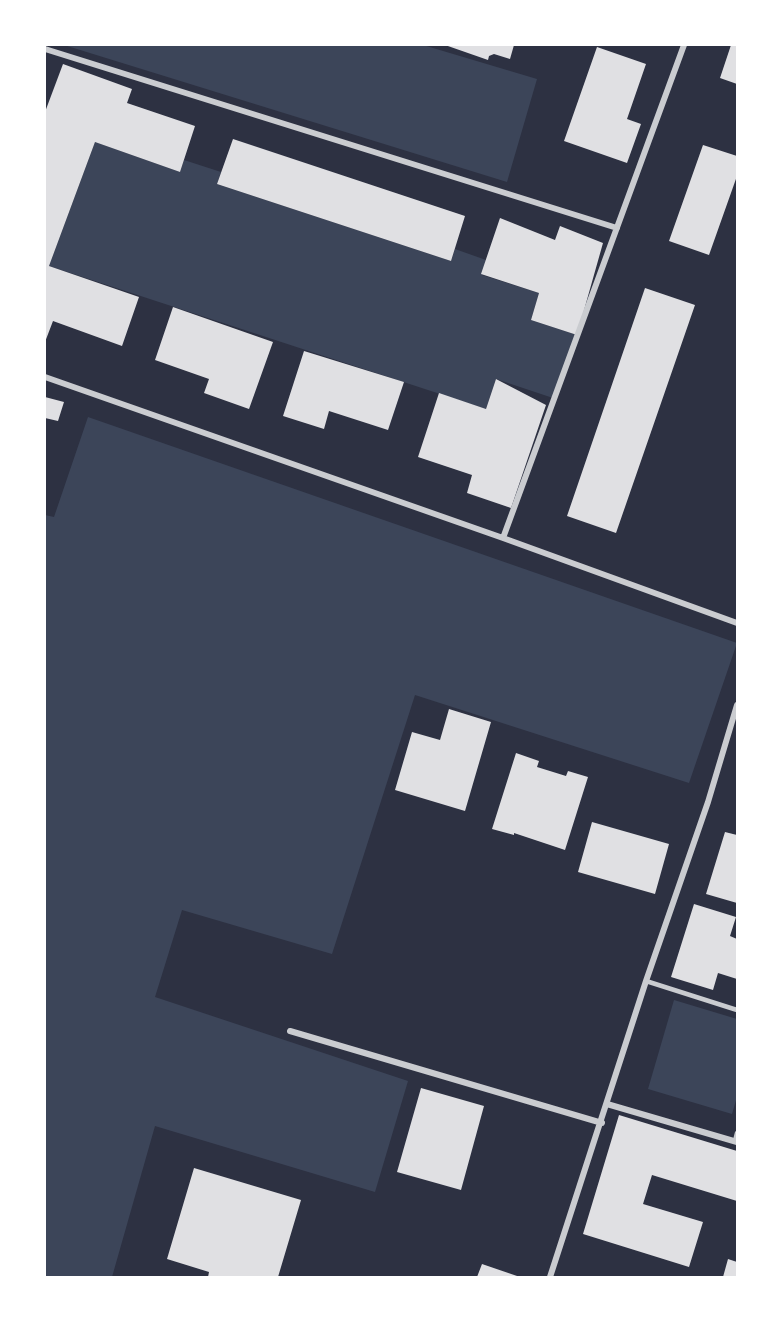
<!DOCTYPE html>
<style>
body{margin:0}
#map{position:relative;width:782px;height:1322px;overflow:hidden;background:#2d3142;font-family:Overpass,sans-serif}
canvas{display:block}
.frame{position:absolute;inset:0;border:46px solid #fff;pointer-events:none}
</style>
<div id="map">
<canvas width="782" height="1322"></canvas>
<div class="frame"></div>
</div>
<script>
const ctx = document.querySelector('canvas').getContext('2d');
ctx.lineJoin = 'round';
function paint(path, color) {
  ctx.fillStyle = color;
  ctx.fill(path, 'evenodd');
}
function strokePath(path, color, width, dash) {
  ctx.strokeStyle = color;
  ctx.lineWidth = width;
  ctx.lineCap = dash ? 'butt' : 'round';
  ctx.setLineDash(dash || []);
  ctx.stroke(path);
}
paint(new Path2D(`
 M 64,45 L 423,45 L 537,79 L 507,182 Z
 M 95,142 L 180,172 L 184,160 L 221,172 L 217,184 L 451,261 L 455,249 L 486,260 L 482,275 L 539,293 L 531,320 L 577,335 L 556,399 L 496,379 L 486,409 L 49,266 Z
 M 88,417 L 737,643 L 689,783 L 415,695 L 332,954 L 182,910 L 155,997 L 408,1081 L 375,1192 L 155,1126 L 112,1277 L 45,1277 L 45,515 L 54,517 Z
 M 674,1000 L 737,1019 L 737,1097 L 732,1114 L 648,1089 Z`), '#3c4559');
paint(new Path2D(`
 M 445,45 L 514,45 L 510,59 L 494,54 L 489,56 L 488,60 Z
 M 731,45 L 737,45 L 737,84 L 720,78 Z
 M 597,47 L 646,64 L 627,119 L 641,124 L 627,163 L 564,141 Z
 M 63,64 L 132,89 L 127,103 L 195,126 L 180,172 L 95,142 L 49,266 L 139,297 L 122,346 L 53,321 L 45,342 L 45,112 Z
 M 233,139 L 465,216 L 451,261 L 217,184 Z
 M 703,145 L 737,156 L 737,176 L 709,255 L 669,241 Z
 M 500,218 L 555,240 L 560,226 L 603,243 L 577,335 L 531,320 L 539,293 L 481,274 Z
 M 645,288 L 695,305 L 616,533 L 567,516 Z
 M 173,307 L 273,342 L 249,409 L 204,393 L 209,379 L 155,360 Z
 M 304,351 L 404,382 L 388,430 L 329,411 L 324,429 L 283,416 Z
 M 496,379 L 546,405 L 511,508 L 467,493 L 472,475 L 418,457 L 439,393 L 486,409 Z
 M 45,397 L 64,402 L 58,421 L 45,418 Z
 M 449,709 L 491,722 L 465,811 L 395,790 L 412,732 L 440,740 Z
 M 516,753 L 539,761 L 537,767 L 566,776 L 568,771 L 588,777 L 565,850 L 514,833 L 514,835 L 492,829 Z
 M 592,822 L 669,844 L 655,894 L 578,872 Z
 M 725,832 L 737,835 L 737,903 L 706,894 Z
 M 694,904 L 736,917 L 730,936 L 737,939 L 737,979 L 718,973 L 713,990 L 671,977 Z
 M 421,1088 L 484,1106 L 461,1190 L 397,1172 Z
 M 619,1115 L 737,1151 L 737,1201 L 652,1175 L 643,1204 L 703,1222 L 689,1267 L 583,1234 Z
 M 194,1168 L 301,1200 L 278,1277 L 208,1277 L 209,1272 L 167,1259 Z
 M 728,1259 L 737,1262 L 737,1277 L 723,1277 Z
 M 482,1264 L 520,1277 L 477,1277 Z`), '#e0e0e3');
strokePath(new Path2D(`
 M 646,981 L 737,1010
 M 735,1141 L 737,1133`), '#caccd0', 4.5);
strokePath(new Path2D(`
 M 45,49 L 617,228
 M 45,377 L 503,538 L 737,623
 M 503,538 L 684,45
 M 290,1031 L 602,1123
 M 607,1104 L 737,1142
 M 550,1277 L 646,981 L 708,802 L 737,705`), '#caccd0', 6);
</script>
